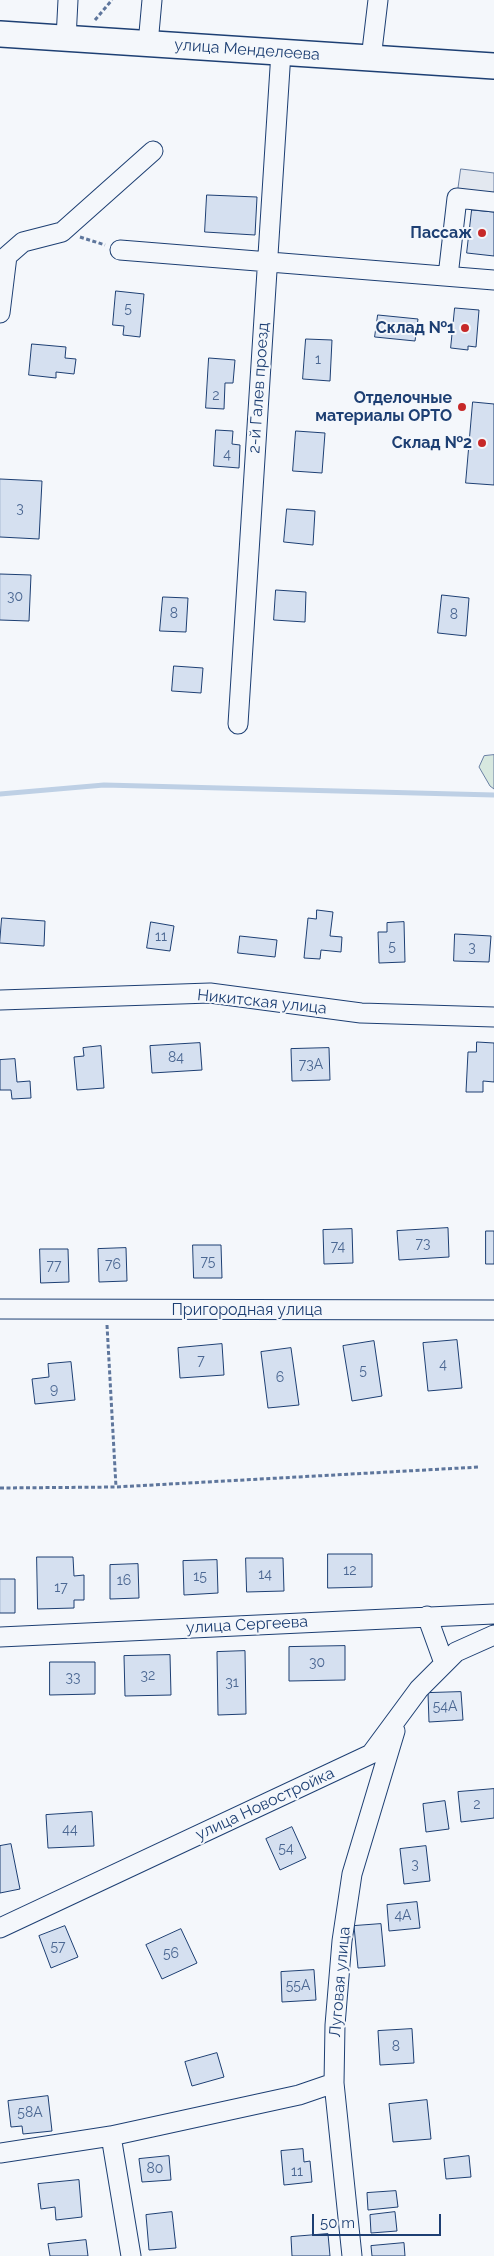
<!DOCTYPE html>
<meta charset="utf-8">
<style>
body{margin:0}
#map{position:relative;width:494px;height:2256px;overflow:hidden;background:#f4f7fb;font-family:Raleway,sans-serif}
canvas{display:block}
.scale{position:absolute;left:312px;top:2214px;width:129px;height:22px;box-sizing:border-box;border:2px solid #1d3f73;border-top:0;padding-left:6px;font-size:15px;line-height:18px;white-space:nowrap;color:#1d3f73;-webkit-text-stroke:4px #f4f7fb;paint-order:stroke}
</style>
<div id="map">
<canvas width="494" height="2256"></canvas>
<div class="scale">50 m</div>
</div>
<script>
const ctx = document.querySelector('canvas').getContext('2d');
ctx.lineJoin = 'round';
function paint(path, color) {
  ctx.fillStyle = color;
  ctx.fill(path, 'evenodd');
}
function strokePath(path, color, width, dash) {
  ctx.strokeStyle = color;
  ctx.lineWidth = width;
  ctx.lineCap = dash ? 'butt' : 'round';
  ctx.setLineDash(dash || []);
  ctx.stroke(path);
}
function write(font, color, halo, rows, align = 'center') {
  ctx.font = font + ' Raleway,sans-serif';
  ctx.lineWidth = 4;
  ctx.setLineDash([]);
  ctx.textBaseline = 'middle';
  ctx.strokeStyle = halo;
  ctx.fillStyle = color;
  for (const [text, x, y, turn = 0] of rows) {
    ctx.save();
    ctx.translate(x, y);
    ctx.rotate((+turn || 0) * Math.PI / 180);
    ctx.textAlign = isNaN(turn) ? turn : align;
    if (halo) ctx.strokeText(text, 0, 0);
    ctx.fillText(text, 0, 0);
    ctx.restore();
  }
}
const green = new Path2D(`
 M 494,755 L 494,789 L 490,786 L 479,767 L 484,756 Z`);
paint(green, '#d7e8df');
strokePath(green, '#687fa3', 1);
const parking = new Path2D(`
 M 461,169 L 494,173 L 494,202 L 457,198 Z`);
paint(parking, '#e3e8f0');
strokePath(parking, '#687fa3', 1);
strokePath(new Path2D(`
 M 0,794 L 104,785 L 494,795`), '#bed0e5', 5);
const building = new Path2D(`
 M 207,195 L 257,197 L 255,235 L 205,232 Z
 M 472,210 L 494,212 L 494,256 L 467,253 Z
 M 116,291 L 144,294 L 140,337 L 123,335 L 124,326 L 113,325 Z
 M 455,308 L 479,310 L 476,347 L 468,346 L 468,350 L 451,348 Z
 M 378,315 L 418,319 L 415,341 L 375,337 Z
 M 306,339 L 332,340 L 330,381 L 303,379 Z
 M 32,344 L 66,347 L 65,358 L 76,359 L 74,374 L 56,372 L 56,378 L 29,375 Z
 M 209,358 L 235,360 L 233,383 L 225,383 L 224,409 L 206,408 Z
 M 473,402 L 494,404 L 494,485 L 466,483 Z
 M 216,430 L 233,431 L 232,444 L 240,445 L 239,468 L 214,466 Z
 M 296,431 L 325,433 L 322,473 L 293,471 Z
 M 0,479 L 42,481 L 39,539 L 0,537 Z
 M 287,509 L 315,511 L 313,545 L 284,542 Z
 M 0,574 L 31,575 L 29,621 L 0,620 Z
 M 276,590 L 306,592 L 305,622 L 274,620 Z
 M 442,595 L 469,598 L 466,636 L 438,633 Z
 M 163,597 L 188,598 L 186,632 L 160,631 Z
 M 174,666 L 203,668 L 201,693 L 172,691 Z
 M 317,910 L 333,912 L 330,936 L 342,937 L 341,952 L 321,950 L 320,959 L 304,958 L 308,918 L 316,919 Z
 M 2,918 L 45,921 L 44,946 L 0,943 Z
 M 151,922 L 174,926 L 170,951 L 147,948 Z
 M 404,922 L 405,962 L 379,963 L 378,932 L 387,932 L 387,923 Z
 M 455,934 L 491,936 L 489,962 L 454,961 Z
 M 240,936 L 277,940 L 275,957 L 238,953 Z
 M 477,1042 L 494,1043 L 494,1082 L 483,1081 L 483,1092 L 466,1092 L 468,1052 L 476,1052 Z
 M 200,1043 L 202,1070 L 152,1073 L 150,1046 Z
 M 101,1046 L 104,1088 L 77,1090 L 74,1057 L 84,1056 L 83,1048 Z
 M 329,1048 L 330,1080 L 292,1081 L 291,1049 Z
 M 15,1059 L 17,1082 L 30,1081 L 31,1098 L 12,1099 L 11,1090 L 0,1090 L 0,1060 Z
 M 448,1228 L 449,1257 L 399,1260 L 397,1231 Z
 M 352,1229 L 353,1263 L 324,1264 L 323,1230 Z
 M 486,1231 L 494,1231 L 494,1264 L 486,1264 Z
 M 193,1245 L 221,1245 L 222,1278 L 194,1278 Z
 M 126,1248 L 127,1281 L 99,1282 L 98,1249 Z
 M 40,1249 L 68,1249 L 69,1282 L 41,1283 Z
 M 457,1340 L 462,1388 L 428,1391 L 423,1343 Z
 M 374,1341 L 382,1396 L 352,1401 L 343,1346 Z
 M 222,1344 L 224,1375 L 180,1378 L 178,1348 Z
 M 291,1348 L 299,1405 L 268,1408 L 261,1352 Z
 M 71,1362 L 75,1400 L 35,1404 L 32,1379 L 49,1377 L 48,1364 Z
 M 328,1554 L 372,1554 L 372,1587 L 328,1588 Z
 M 37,1557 L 73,1557 L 74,1576 L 84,1575 L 84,1600 L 74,1600 L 74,1608 L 38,1609 Z
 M 246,1558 L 283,1558 L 284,1591 L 247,1592 Z
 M 217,1560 L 218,1593 L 184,1595 L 183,1561 Z
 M 138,1564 L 139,1598 L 110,1599 L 110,1565 Z
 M 0,1579 L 15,1579 L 15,1613 L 0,1613 Z
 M 345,1646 L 345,1680 L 289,1681 L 289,1647 Z
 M 245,1651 L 246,1714 L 218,1715 L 217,1652 Z
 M 170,1655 L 171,1695 L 125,1696 L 124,1656 Z
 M 50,1662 L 95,1662 L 95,1694 L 50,1695 Z
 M 461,1692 L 463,1720 L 429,1722 L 428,1693 Z
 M 494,1789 L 494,1818 L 461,1822 L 458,1792 Z
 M 445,1801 L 449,1829 L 426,1832 L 423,1804 Z
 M 92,1812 L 94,1846 L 48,1848 L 46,1815 Z
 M 292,1827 L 306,1858 L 280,1870 L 266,1839 Z
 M 11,1844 L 20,1889 L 0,1893 L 0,1846 Z
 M 426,1846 L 430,1881 L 404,1884 L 400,1849 Z
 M 417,1902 L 420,1928 L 389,1931 L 387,1905 Z
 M 381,1924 L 385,1966 L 358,1968 L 354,1926 Z
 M 65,1926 L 78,1957 L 51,1968 L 39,1936 Z
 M 181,1929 L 197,1963 L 162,1979 L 146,1945 Z
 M 314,1970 L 316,2000 L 282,2002 L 281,1972 Z
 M 412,2029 L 414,2063 L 380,2065 L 378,2031 Z
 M 217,2053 L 224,2077 L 192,2086 L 185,2062 Z
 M 48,2096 L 52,2131 L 23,2134 L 22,2126 L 11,2127 L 8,2101 Z
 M 427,2100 L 431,2139 L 393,2142 L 389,2104 Z
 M 303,2149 L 304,2162 L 310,2161 L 312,2182 L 284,2185 L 281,2151 Z
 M 169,2156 L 171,2180 L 142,2182 L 139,2159 Z
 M 469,2156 L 471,2177 L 446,2179 L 444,2159 Z
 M 79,2180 L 82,2217 L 56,2220 L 55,2207 L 41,2209 L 38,2184 Z
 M 396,2191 L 398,2207 L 368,2210 L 367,2193 Z
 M 172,2212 L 176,2248 L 149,2250 L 146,2215 Z
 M 395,2212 L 397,2231 L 371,2233 L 370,2215 Z
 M 328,2234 L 330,2256 L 292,2256 L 291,2237 Z
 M 86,2240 L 88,2256 L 50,2256 L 48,2244 Z
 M 404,2243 L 405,2256 L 372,2256 L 371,2246 Z`);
paint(building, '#d5e0f0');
strokePath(building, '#1d3f73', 1);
const minor = new Path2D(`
 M 66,39 L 68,0
 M 148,44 L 152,0
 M 371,59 L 378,0
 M 120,250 L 494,280
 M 448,276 L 457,198 L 494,202
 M 0,313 L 7,256 L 23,242 L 62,232 L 153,151
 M 238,724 L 281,52
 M 0,1000 L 210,993 L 361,1013 L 494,1017
 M 0,1309 L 494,1310
 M 427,1616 L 444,1663
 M 0,1637 L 494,1614
 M 0,1928 L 371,1754 L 419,1689 L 456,1652 L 494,1635
 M 111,2136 L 131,2256
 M 0,2153 L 111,2136 L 299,2095 L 334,2083
 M 352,2256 L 334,2083 L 335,2025 L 342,1941 L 352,1874 L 395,1731`);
const major = new Path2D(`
 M 0,34 L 494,66`);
strokePath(minor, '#1d3f73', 21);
strokePath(major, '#1d3f73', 28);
strokePath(new Path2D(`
 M 95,20 L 112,0
 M 80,237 L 105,245
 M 107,1325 L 116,1487
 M 0,1488 L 116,1487 L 479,1467`), '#5e769c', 3, [4, 2.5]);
strokePath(minor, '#f4f7fb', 19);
strokePath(major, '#f4f7fb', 25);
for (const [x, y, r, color] of [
 [482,233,5,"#c62828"],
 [465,328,5,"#c62828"],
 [462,407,5,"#c62828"],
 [482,443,5,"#c62828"]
]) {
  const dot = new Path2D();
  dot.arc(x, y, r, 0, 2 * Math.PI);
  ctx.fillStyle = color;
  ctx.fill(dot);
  strokePath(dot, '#f4f7fb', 2);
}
write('14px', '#4b6792', null, [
 ["5",128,309],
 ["1",318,360],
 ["2",216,396],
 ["4",227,455],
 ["3",20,509],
 ["30",15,597],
 ["8",174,614],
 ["8",454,615],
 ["11",161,937],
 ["5",392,947],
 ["3",472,948],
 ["84",176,1058],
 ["73А",311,1065],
 ["73",423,1244],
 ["74",338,1247],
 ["75",208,1262],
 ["76",113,1265],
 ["77",54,1266],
 ["7",201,1361],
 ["4",443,1365],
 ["5",363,1371],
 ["6",280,1378],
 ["9",54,1390],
 ["12",350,1571],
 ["14",265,1575],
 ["15",200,1577],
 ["16",124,1581],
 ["17",61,1588],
 ["30",317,1663],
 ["32",148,1676],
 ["33",73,1678],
 ["31",232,1683],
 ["54А",445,1707],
 ["2",477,1805],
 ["44",70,1830],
 ["54",286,1849],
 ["3",415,1865],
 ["4А",403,1916],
 ["57",58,1947],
 ["56",171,1954],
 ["55А",298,1986],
 ["8",396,2047],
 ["58А",30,2113],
 ["80",155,2169],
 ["11",297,2172]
]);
write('16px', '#1d3f73', '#f4f7fb', [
 ["улица Менделеева",247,50,4],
 ["2-й Галев проезд",259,388,-86],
 ["Никитская улица",262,1002,6],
 ["Пригородная улица",247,1310],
 ["улица Сергеева",247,1625,-3],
 ["улица Новостройка",265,1804,-25],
 ["Луговая улица",340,1982,-85]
]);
write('bold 16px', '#1d3f73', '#f4f7fb', [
 ["Пассаж",472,233],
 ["Склад №1",455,328],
 ["Отделочные",452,398],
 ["материалы ОРТО",452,416],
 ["Склад №2",472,443]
], 'right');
</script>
